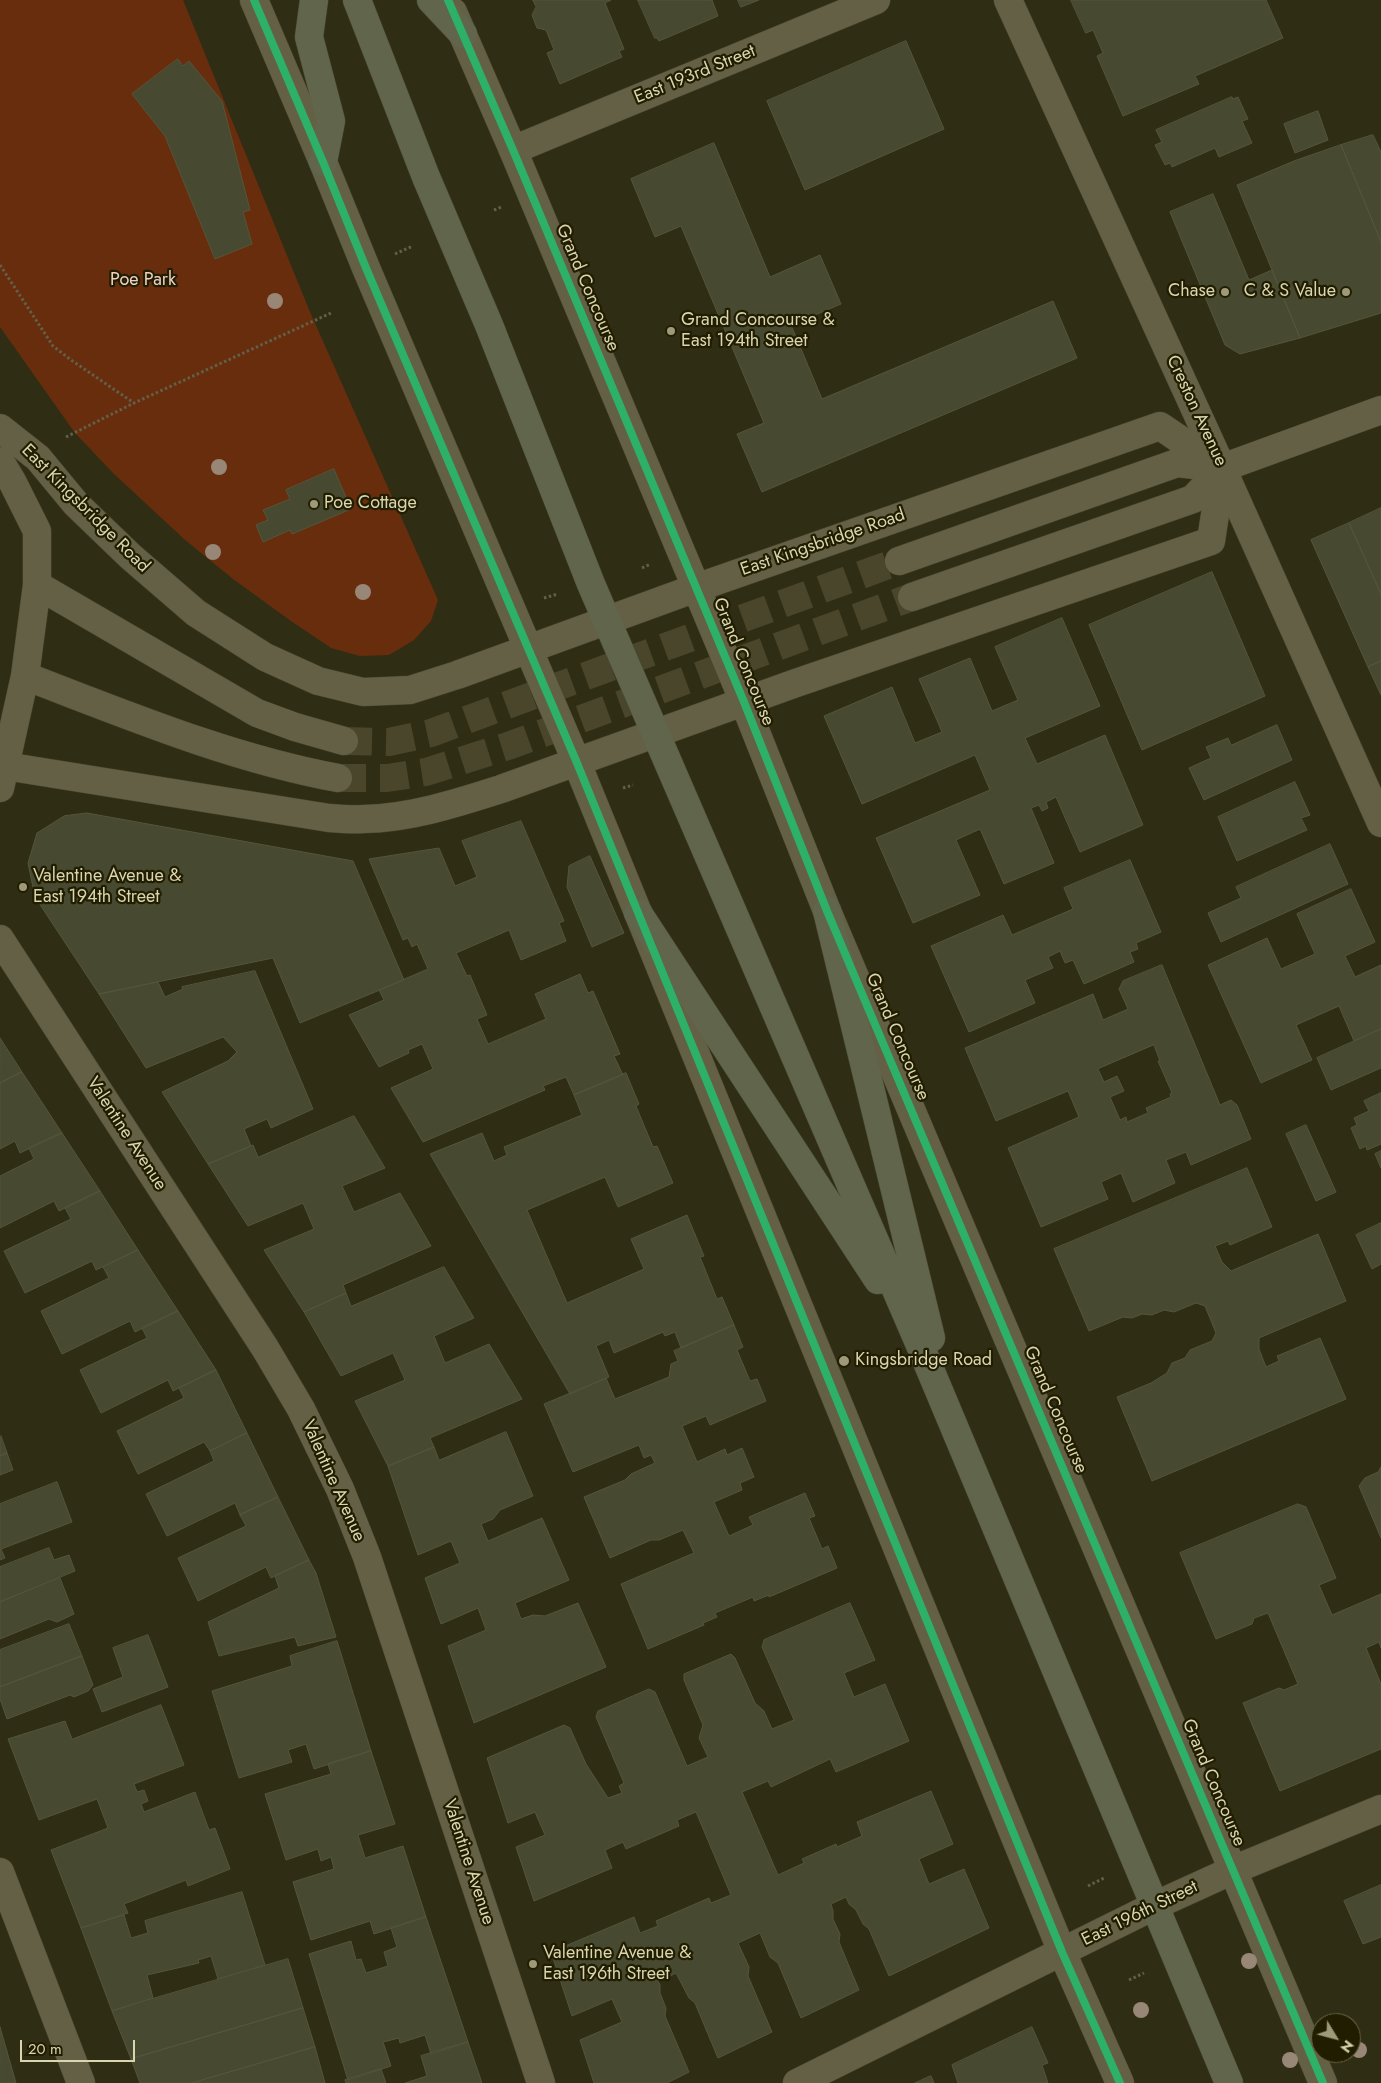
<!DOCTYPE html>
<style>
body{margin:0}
#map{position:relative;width:1381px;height:2083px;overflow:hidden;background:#302d15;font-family:Jost,sans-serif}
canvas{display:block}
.north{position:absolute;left:1311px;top:2013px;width:50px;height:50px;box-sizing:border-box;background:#211d00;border:1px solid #6b6746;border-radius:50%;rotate:127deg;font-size:14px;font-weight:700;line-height:20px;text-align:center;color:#d9d5af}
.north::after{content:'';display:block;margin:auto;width:18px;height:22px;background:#9e9a79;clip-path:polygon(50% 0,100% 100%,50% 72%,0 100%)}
.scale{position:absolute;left:20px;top:2040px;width:115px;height:22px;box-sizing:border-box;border:2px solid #d9d5af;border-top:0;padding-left:6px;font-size:15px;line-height:18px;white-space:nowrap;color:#d9d5af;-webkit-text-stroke:4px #211d00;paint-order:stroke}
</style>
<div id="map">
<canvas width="1381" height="2083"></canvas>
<div class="north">N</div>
<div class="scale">20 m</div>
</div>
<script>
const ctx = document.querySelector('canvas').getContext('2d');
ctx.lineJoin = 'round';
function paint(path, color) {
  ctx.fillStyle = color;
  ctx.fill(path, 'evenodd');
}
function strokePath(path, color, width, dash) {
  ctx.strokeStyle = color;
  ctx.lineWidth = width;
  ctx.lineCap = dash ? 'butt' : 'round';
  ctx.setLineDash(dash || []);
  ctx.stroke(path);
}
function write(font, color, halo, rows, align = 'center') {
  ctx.font = font + ' Jost,sans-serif';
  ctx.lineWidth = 4.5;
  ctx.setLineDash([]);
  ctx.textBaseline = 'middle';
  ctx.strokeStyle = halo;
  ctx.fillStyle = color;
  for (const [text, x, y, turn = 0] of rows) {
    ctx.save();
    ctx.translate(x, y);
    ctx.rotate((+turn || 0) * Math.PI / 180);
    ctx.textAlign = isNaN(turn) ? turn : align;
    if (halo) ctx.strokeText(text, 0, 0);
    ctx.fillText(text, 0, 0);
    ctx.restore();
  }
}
paint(new Path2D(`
 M 0,0 L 183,0 L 310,312 L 438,600 L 431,621 L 414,640 L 389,655 L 360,656 L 331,648 L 291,621 L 233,579 L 184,539 L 113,473 L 75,433 L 0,327 Z`), '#682d0d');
const building = new Path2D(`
 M 533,0 L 611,0 L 605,3 L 624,49 L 619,51 L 622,57 L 560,84 L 547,53 L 554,50 L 546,30 L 537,28 L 532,15 L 536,7 Z
 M 638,0 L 712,0 L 718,16 L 659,41 L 657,38 L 655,38 Z
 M 738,0 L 759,0 L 741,7 Z
 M 1071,0 L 1266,0 L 1283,38 L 1195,76 L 1199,84 L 1123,116 L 1097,56 L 1103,53 L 1093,30 L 1086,33 Z
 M 906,41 L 944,129 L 805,190 L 767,101 Z
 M 178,59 L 183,66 L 189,61 L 222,101 L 250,210 L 243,212 L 252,244 L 215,259 L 165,136 L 132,94 Z
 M 1232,97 L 1233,99 L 1238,97 L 1248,119 L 1242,121 L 1252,143 L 1219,157 L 1215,148 L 1172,167 L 1170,163 L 1165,165 L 1155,145 L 1162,142 L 1156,130 Z
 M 1318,111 L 1328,140 L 1295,153 L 1284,124 Z
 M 1373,135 L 1381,152 L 1381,242 L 1341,145 Z
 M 714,143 L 770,277 L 820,255 L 841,304 L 791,325 L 822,399 L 1053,301 L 1077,358 L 762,492 L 737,434 L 764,423 L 681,226 L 655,237 L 631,179 Z
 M 1341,145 L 1381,242 L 1381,313 L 1300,338 L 1237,185 L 1294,161 Z
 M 1213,194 L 1249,280 L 1272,270 L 1300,338 L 1240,354 L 1225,345 L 1170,212 Z
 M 334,469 L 351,509 L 292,534 L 290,530 L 263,542 L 256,525 L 268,520 L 263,510 L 290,499 L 286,490 Z
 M 1381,508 L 1381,594 L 1349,523 Z
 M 1349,523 L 1381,594 L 1381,661 L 1368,667 L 1311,540 Z
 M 1212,572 L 1265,696 L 1142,750 L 1089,625 Z
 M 1062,618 L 1100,706 L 1025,738 L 1037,764 L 1105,735 L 1143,825 L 1080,852 L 1056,797 L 1046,802 L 1048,808 L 1042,811 L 1039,805 L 1031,808 L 1054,863 L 1004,884 L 980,829 L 956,840 L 980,895 L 913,923 L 876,838 L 990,790 L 975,755 L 862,804 L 824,716 L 892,687 L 915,743 L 942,732 L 919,679 L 970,658 L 992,711 L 1018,700 L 995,647 Z
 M 1381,661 L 1381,695 L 1368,667 Z
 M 1277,725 L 1292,760 L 1204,800 L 1189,768 L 1211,758 L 1206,747 L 1228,738 L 1231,745 Z
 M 1295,782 L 1310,815 L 1301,818 L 1307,830 L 1237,861 L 1218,817 Z
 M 87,813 L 353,861 L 404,980 L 300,1023 L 273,958 L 99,994 L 35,897 L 28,863 L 37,833 L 64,816 Z
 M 521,821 L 564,921 L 559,923 L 566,941 L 521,960 L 509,930 L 456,953 L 467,976 L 470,975 L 487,1015 L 477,1019 L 488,1044 L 546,1019 L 535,994 L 580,974 L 588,993 L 593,991 L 620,1054 L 614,1056 L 623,1075 L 574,1095 L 566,1077 L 543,1086 L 545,1090 L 423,1142 L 391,1088 L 433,1069 L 422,1044 L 408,1050 L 409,1053 L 379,1067 L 349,1015 L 384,1000 L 379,990 L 428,969 L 417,944 L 412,947 L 408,938 L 403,940 L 369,859 L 439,848 L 455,886 L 477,877 L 462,841 Z
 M 1330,844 L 1348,884 L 1221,942 L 1208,913 L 1241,898 L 1236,887 Z
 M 590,856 L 624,933 L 592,947 L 567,887 L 569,866 Z
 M 1130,860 L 1161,932 L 1136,943 L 1138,949 L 1130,952 L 1134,962 L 1084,984 L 1073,960 L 1065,963 L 1060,951 L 1048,957 L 1053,968 L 1025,980 L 1035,1003 L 969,1032 L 931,946 L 1003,915 L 1012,935 L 1073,909 L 1064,888 Z
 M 1351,889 L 1375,942 L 1345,956 L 1355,977 L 1381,965 L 1381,1029 L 1354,1041 L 1339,1006 L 1296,1025 L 1312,1060 L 1261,1083 L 1208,965 L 1267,938 L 1281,969 L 1315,954 L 1297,914 Z
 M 1162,965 L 1220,1105 L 1231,1100 L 1237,1105 L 1251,1139 L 1191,1165 L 1186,1152 L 1166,1160 L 1175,1183 L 1133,1202 L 1121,1173 L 1101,1182 L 1108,1199 L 1041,1227 L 1008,1148 L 1079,1117 L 1068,1091 L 996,1121 L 965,1048 L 1093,994 L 1103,1020 L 1128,1009 L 1119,989 L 1123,981 ZM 1154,1045 L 1160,1061 L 1158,1061 L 1172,1093 L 1170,1094 L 1171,1097 L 1146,1108 L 1148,1113 L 1127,1122 L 1126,1117 L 1120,1120 L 1110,1097 L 1124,1091 L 1117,1076 L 1104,1082 L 1098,1069 Z
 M 255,971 L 313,1109 L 271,1128 L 267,1119 L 244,1129 L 251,1146 L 208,1164 L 162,1092 L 228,1061 L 237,1052 L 223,1037 L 146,1068 L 99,994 L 158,982 L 165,997 L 183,989 L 182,987 Z
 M 1381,1029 L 1381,1068 L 1331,1090 L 1317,1058 Z
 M 0,1038 L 22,1072 L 0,1083 Z
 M 22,1072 L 62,1133 L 20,1153 L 15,1141 L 0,1149 L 0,1083 Z
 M 626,1073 L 639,1104 L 636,1106 L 653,1147 L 657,1146 L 673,1183 L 618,1207 L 605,1177 L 527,1210 L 567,1303 L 644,1269 L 631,1239 L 687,1215 L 704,1256 L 700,1257 L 717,1299 L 722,1297 L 734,1325 L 681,1348 L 675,1332 L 665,1336 L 663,1332 L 614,1353 L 609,1340 L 596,1346 L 609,1377 L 570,1394 L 430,1154 L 482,1133 L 494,1161 L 507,1155 L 504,1147 L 582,1115 L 574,1095 Z
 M 1381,1093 L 1381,1144 L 1367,1150 L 1366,1146 L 1360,1149 L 1351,1128 L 1357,1125 L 1354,1118 L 1369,1111 L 1364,1101 Z
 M 354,1116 L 385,1168 L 342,1186 L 354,1212 L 400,1193 L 431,1246 L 343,1285 L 346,1293 L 304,1312 L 264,1250 L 314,1229 L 303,1203 L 248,1226 L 208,1164 L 253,1145 L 258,1157 Z
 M 1306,1125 L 1336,1192 L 1316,1201 L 1286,1134 Z
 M 62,1133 L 100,1191 L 59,1211 L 54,1201 L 0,1228 L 0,1176 L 34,1159 L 29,1148 Z
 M 1381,1151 L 1381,1168 L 1375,1154 Z
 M 1247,1168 L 1272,1227 L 1230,1245 L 1228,1241 L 1215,1246 L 1222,1262 L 1231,1271 L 1318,1234 L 1346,1301 L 1259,1338 L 1259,1349 L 1266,1367 L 1279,1361 L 1277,1356 L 1320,1338 L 1346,1399 L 1152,1481 L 1117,1397 L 1151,1383 L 1167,1373 L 1172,1363 L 1185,1358 L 1190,1350 L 1212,1341 L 1216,1333 L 1205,1306 L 1196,1303 L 1174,1312 L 1164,1310 L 1152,1315 L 1142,1314 L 1132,1318 L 1123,1317 L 1089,1331 L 1054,1249 Z
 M 100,1191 L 138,1250 L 96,1270 L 92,1261 L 25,1293 L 4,1251 L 71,1219 L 65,1208 Z
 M 1381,1223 L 1381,1264 L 1372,1269 L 1356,1235 Z
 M 138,1250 L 178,1311 L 135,1332 L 130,1321 L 62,1354 L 41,1311 L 109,1278 L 103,1267 Z
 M 444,1267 L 474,1318 L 434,1336 L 445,1363 L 489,1344 L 522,1399 L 430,1438 L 434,1447 L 388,1466 L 355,1401 L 405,1380 L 393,1353 L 341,1376 L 304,1312 L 346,1293 L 351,1306 Z
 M 178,1311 L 216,1370 L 173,1391 L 168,1380 L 101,1413 L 80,1370 L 147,1338 L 142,1328 Z
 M 734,1325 L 743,1347 L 737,1350 L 750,1381 L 757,1379 L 766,1401 L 710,1425 L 706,1416 L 682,1426 L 697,1462 L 725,1449 L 727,1455 L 742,1448 L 754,1477 L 740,1483 L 742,1490 L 714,1502 L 729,1536 L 753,1525 L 749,1517 L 805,1493 L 815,1516 L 809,1518 L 822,1549 L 828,1546 L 837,1568 L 769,1597 L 769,1595 L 754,1601 L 753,1597 L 715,1613 L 717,1617 L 703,1623 L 704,1625 L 648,1649 L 621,1584 L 694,1553 L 683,1530 L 659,1540 L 651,1540 L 610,1558 L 584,1497 L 625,1480 L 631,1474 L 655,1463 L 651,1455 L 644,1458 L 639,1445 L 573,1472 L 544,1404 L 606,1378 L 615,1399 L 669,1377 L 671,1364 L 678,1361 L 674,1351 Z
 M 216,1370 L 247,1433 L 210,1451 L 204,1442 L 138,1474 L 117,1431 L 184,1398 L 179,1388 Z
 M 506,1432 L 533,1496 L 500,1510 L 493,1519 L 481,1524 L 488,1541 L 542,1518 L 569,1580 L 515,1603 L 521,1619 L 533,1615 L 545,1616 L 578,1603 L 606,1667 L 474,1723 L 448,1646 L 486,1630 L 478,1608 L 441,1624 L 425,1578 L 460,1563 L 451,1541 L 418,1555 L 388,1466 L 434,1447 L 439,1460 Z
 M 247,1433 L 278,1497 L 240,1515 L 235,1503 L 167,1536 L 146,1494 L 214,1461 L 210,1451 Z
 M 1,1436 L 7,1453 L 0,1456 L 0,1437 Z
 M 7,1453 L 13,1470 L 0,1475 L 0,1456 Z
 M 1381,1467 L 1381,1538 L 1359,1486 L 1365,1478 L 1378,1472 Z
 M 57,1482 L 72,1522 L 1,1549 L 5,1558 L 0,1560 L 0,1504 Z
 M 278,1497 L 309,1560 L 271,1578 L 266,1567 L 198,1601 L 178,1558 L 246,1526 L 240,1515 Z
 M 1298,1504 L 1306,1507 L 1336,1578 L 1319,1585 L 1332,1615 L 1381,1594 L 1381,1648 L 1379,1642 L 1366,1648 L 1381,1684 L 1381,1749 L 1280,1791 L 1243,1703 L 1279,1688 L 1284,1690 L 1298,1684 L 1268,1613 L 1254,1618 L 1252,1624 L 1216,1639 L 1180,1553 Z
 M 49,1548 L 54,1560 L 69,1555 L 75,1571 L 0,1602 L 0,1567 Z
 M 309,1560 L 316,1573 L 336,1637 L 298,1646 L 295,1637 L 219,1656 L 208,1622 L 279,1588 L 275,1576 Z
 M 60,1578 L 74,1614 L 57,1622 L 49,1619 L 0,1639 L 0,1602 Z
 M 850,1603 L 875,1660 L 844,1673 L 854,1697 L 885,1684 L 909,1741 L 836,1772 L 830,1759 L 771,1787 L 768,1781 L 742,1792 L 778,1875 L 804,1863 L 802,1859 L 836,1844 L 837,1847 L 862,1836 L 857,1822 L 931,1791 L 953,1844 L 919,1859 L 929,1884 L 964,1869 L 989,1928 L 889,1976 L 869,1929 L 863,1924 L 856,1910 L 849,1904 L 846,1897 L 831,1904 L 833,1911 L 833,1919 L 840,1934 L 839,1942 L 859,1990 L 801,2018 L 778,1963 L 770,1957 L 760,1933 L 738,1943 L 749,1967 L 748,1976 L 772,2032 L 718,2058 L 695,2003 L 689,1998 L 676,1973 L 670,1976 L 668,1972 L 656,1977 L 660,1985 L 660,1993 L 666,2008 L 665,2016 L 689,2072 L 667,2083 L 594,2083 L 580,2040 L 622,2022 L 612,1999 L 572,2016 L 551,1952 L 634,1917 L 640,1933 L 658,1926 L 656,1921 L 709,1898 L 711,1903 L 731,1895 L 696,1812 L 677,1820 L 679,1826 L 626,1849 L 623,1842 L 605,1850 L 612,1868 L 534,1901 L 516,1847 L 545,1835 L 535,1812 L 508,1823 L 487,1758 L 564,1725 L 570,1728 L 586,1764 L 608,1798 L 622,1793 L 619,1786 L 624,1783 L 596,1717 L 598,1711 L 649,1689 L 655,1692 L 687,1766 L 708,1757 L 699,1738 L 703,1725 L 684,1680 L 684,1674 L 731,1654 L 735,1658 L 755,1703 L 764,1711 L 772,1729 L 794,1720 L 762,1647 L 764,1640 Z
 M 69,1624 L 82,1656 L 0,1687 L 0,1650 Z
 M 148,1635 L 168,1687 L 102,1712 L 93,1689 L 123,1677 L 113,1648 Z
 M 337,1641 L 371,1751 L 314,1769 L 306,1744 L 288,1750 L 292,1762 L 239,1778 L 212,1691 L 292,1666 L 290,1656 Z
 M 82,1656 L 93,1685 L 88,1691 L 74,1697 L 70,1695 L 7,1719 L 0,1699 L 0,1687 Z
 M 161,1705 L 184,1765 L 134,1784 L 137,1792 L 144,1790 L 148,1801 L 141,1804 L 144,1812 L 195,1792 L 209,1830 L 215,1828 L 230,1869 L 188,1886 L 186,1880 L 124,1904 L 128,1913 L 81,1928 L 51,1850 L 108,1828 L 97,1799 L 39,1820 L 8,1739 L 65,1721 L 72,1739 Z
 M 371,1751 L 395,1824 L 358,1835 L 365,1858 L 403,1846 L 426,1917 L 374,1934 L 370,1921 L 311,1940 L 293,1882 L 334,1869 L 331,1857 L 321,1861 L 318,1849 L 286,1860 L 265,1794 L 331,1774 L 328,1764 Z
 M 1381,1885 L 1381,1937 L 1363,1944 L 1344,1901 Z
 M 242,1892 L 265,1965 L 218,1979 L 211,1956 L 198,1960 L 199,1963 L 147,1975 L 153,1998 L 112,2011 L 81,1928 L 124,1915 L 131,1938 L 148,1933 L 145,1921 Z
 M 426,1917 L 468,2042 L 431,2054 L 425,2035 L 400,2043 L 399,2038 L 383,2042 L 391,2066 L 348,2080 L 309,1954 L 351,1941 L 356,1960 L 361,1959 L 366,1973 L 388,1966 L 384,1952 L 397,1947 L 391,1928 Z
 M 288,1959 L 303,2008 L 131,2059 L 112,2011 Z
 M 303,2008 L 315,2047 L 192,2083 L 140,2083 L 131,2059 Z
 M 0,2027 L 16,2083 L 0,2083 Z
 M 1032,2027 L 1048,2063 L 1042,2065 L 1048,2083 L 958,2083 L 952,2065 Z
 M 468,2042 L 482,2083 L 405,2083 L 427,2076 L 421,2056 Z
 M 315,2047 L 325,2083 L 192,2083 Z
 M 381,2069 L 386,2083 L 346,2083 L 345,2080 Z
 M 931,2076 L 934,2083 L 915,2083 Z`);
paint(building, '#474930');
strokePath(building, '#53563b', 1);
strokePath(new Path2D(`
 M 344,741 L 389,742 L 431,733 L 899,561
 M 338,778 L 387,778 L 426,772 L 508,746 L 912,597`), '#49462c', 28, [28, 14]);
const street = new Path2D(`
 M 1008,0 L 1222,468 L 1381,823
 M 513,150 L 876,0
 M 0,788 L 5,766
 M 0,939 L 265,1348 L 301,1409 L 340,1489 L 367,1557 L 541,2083
 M 0,1872 L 81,2083
 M 797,2083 L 1154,1906 L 1233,1870 L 1381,1809`);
const secondary = new Path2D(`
 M 254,0 L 323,162 L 366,268 L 577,763 L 1062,1952 L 1120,2083
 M 453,12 L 513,150 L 744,702 L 827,911 L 1323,2083
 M 0,428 L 38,458 L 76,504 L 130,556 L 196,613 L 265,657 L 318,681 L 363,692 L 410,690 L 457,675 L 696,588 L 1160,426 L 1222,468
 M 0,461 L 13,483 L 37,531 L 37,585 L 25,676 L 5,766 L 329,818 C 341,819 353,820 364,819 C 411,818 457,803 501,789 L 796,683 L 1211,541 L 1222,468
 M 899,561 L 1177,463 L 1222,468 L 1381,410
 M 37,585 L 257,713 L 295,727 L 344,741
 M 912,597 L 1193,499 L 1222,468
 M 25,676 C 127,715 230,758 338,778`);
const primary = new Path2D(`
 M 314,0 L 309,37 L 331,121 L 323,162
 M 357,0 L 426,177 L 489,325 L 591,584 L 919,1343 L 1229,2083
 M 431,0 L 463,34
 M 827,911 L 931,1338
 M 638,913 L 878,1280`);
strokePath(street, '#4a4834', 29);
strokePath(secondary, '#4a4834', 29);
strokePath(primary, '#4a4834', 29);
strokePath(new Path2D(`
 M 494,210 L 501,207
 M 395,254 L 413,246
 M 0,265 L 53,346 L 71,360 L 134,403
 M 66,437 L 134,403 L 331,313
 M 642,568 L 651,564
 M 544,598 L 558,594
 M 623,788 L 633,785
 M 1088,1886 L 1104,1878
 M 1129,1980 L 1144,1973`), '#636049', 3, [2.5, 2.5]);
strokePath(street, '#646045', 28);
strokePath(secondary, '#646045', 28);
strokePath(primary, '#60654b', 28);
strokePath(new Path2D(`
 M 254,0 L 323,162 L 366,268 L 577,763 L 1062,1952 L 1120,2083
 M 448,0 L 513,150 L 744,702 L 827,911 L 1323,2083`), '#2db169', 8);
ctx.fillStyle = '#988776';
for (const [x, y] of [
 [275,301],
 [219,467],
 [213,552],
 [363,592],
 [1249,1961],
 [1141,2010],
 [1359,2050],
 [1290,2060]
]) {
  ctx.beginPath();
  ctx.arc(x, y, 8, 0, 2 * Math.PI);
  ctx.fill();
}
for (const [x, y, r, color] of [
 [1225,292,5,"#9e9a79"],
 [1346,292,5,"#9e9a79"],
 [671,331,5,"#9e9a79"],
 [314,504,5,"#9e9a79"],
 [23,887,5,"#9e9a79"],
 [844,1361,6,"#9e9a79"],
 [533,1964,5,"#9e9a79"]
]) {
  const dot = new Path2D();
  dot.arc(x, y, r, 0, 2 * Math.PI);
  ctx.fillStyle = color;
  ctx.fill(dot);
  strokePath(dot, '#211d00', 2);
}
write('18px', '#d9d5af', '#211d00', [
 ["East 193rd Street",695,75,-22],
 ["Grand Concourse",587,288,67],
 ["Creston Avenue",1196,411,65],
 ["East Kingsbridge Road",85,509,45],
 ["East Kingsbridge Road",823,543,-19],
 ["Grand Concourse",743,662,68],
 ["Grand Concourse",897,1037,67],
 ["Valentine Avenue",126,1134,57],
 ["Grand Concourse",1055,1410,67],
 ["Valentine Avenue",333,1481,66],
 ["Grand Concourse",1213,1783,67],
 ["Valentine Avenue",468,1862,72],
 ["East 196th Street",1140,1914,-26]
]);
write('18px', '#eed0c5', '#211d00', [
 ["Poe Park",143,281]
]);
write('18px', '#d9d5af', '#211d00', [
 ["Chase",1215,292,"right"],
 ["C & S Value",1336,292,"right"],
 ["Grand Concourse &",681,321],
 ["East 194th Street",681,342],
 ["Poe Cottage",324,504],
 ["Valentine Avenue &",33,877],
 ["East 194th Street",33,898],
 ["Kingsbridge Road",855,1361],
 ["Valentine Avenue &",543,1954],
 ["East 196th Street",543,1975]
], 'left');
</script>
